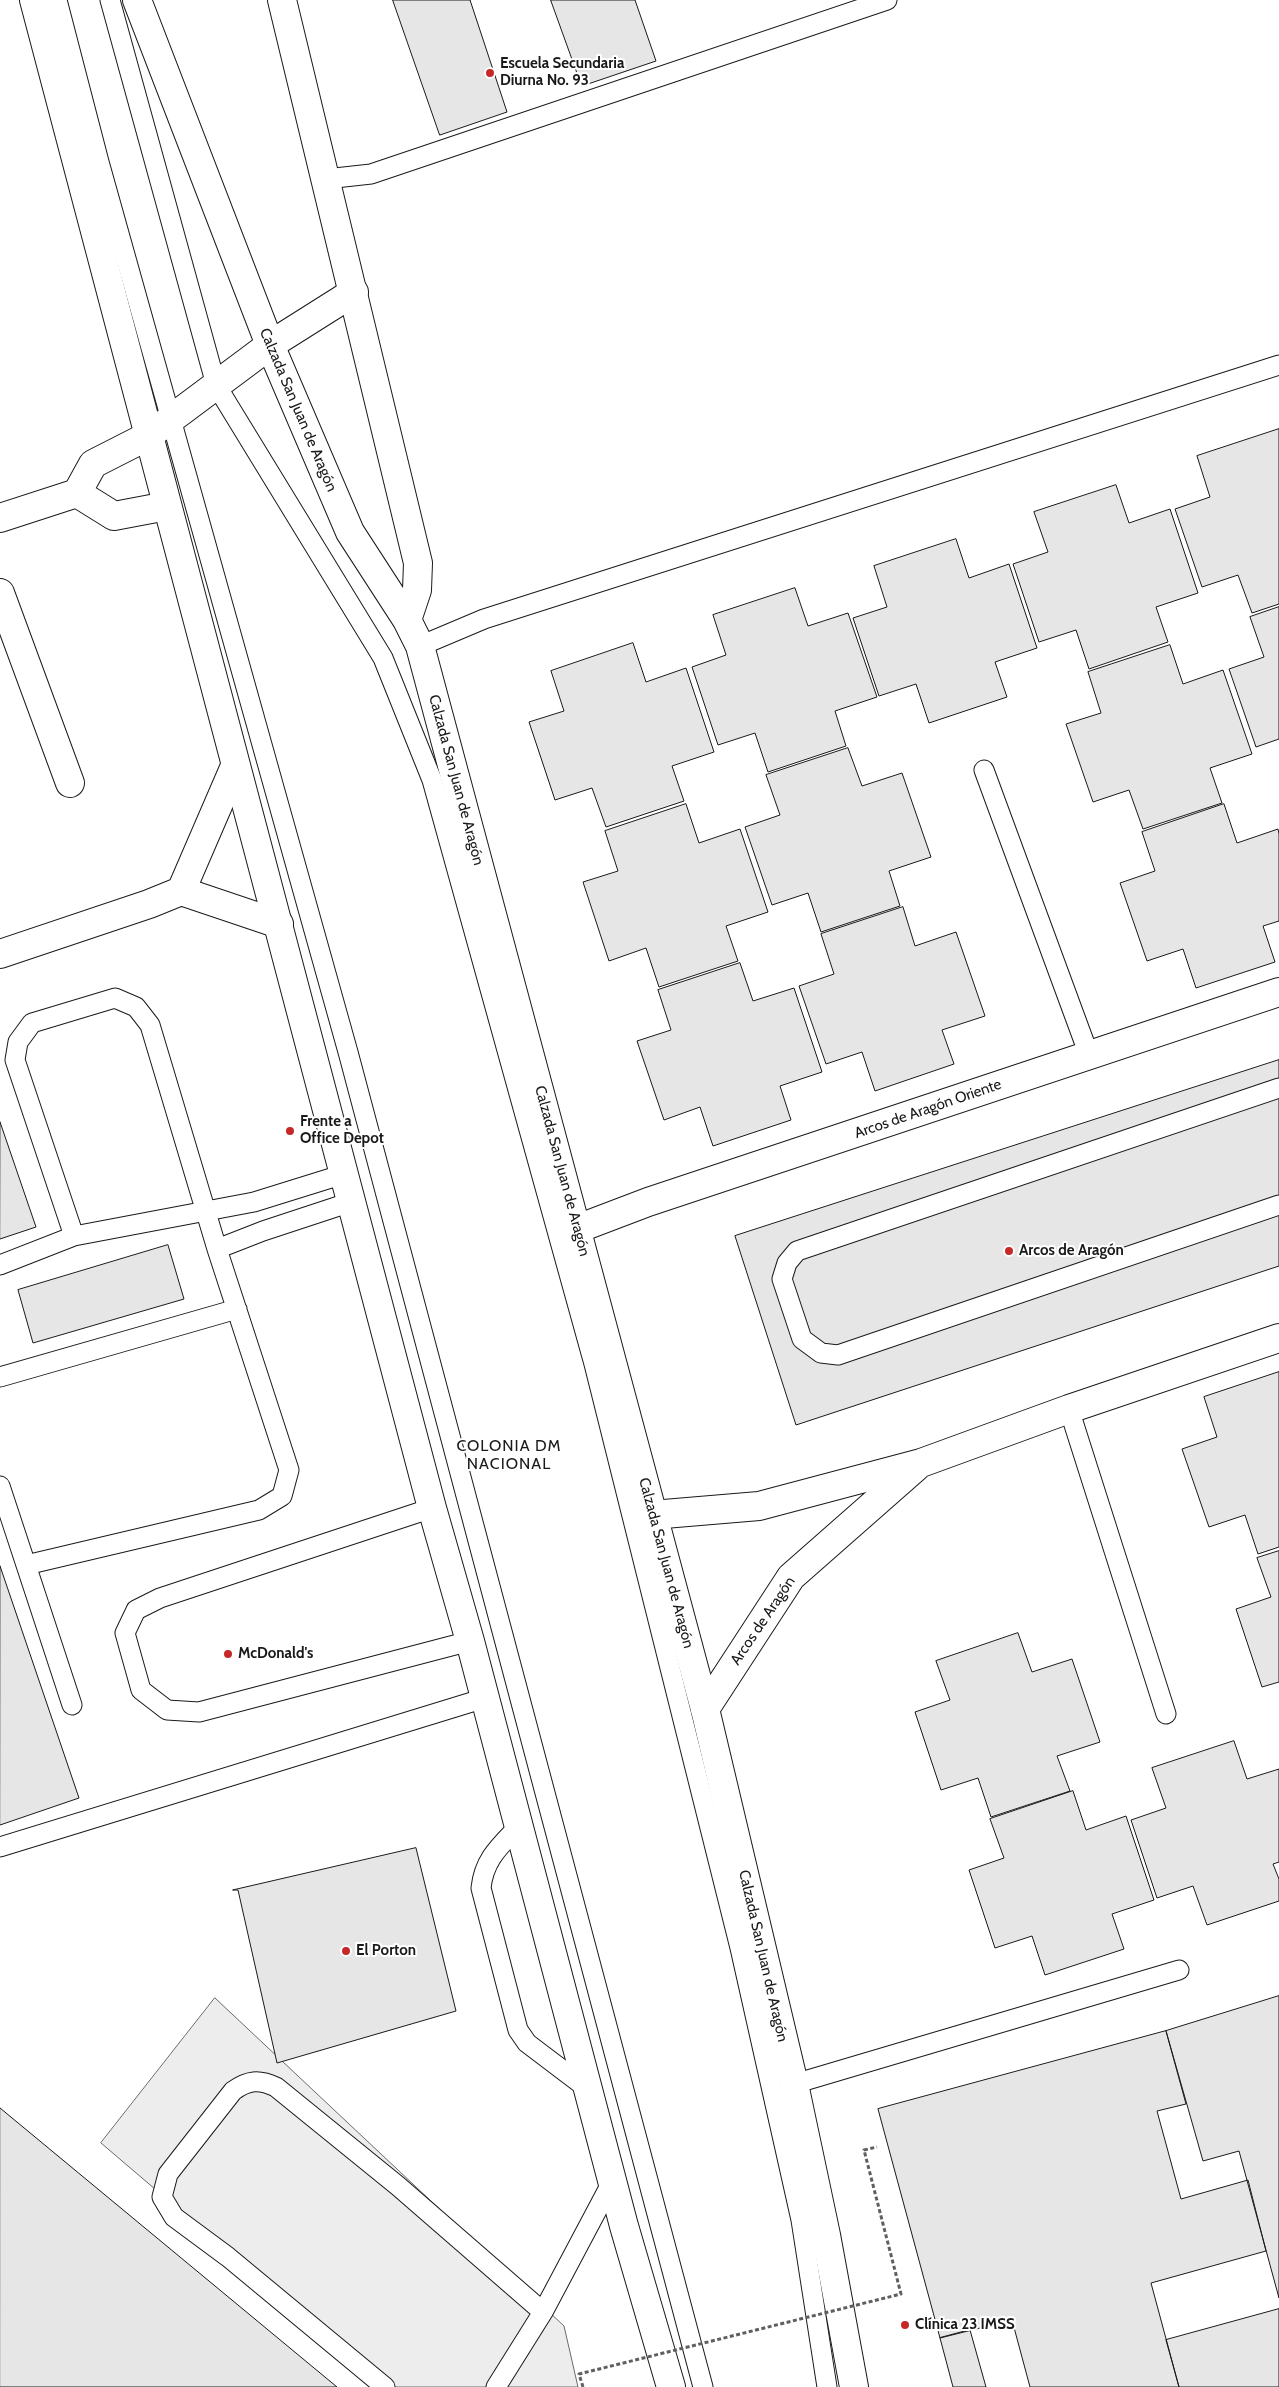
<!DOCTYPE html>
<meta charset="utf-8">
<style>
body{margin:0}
canvas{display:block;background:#fff}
</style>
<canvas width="1279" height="2387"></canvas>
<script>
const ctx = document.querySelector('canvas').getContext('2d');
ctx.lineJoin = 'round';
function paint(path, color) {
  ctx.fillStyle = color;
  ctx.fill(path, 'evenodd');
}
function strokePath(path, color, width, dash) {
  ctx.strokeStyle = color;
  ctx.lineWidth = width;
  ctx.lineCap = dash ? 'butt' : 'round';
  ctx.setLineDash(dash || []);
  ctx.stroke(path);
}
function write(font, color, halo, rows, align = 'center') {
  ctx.font = font + ' Cabin,sans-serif';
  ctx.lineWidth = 4;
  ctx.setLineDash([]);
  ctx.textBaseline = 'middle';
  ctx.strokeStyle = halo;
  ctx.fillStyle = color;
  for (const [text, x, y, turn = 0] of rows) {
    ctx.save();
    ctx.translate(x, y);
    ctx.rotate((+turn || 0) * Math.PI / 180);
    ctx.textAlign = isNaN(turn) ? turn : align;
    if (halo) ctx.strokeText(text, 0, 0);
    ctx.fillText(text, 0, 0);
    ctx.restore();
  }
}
const parking = new Path2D(`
 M 215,1998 L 564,2326 L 578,2387 L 387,2387 L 101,2143 Z`);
paint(parking, '#ededed');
strokePath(parking, '#6a6a6a', 1);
const building = new Path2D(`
 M 393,0 L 470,0 L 507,112 L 440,135 Z
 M 551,0 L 635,0 L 656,61 L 582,86 Z
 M 1279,429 L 1279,604 L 1252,613 L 1238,575 L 1202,587 L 1175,509 L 1210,497 L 1197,456 Z
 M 1116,485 L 1129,523 L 1170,509 L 1198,593 L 1156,607 L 1168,642 L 1089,669 L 1076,630 L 1039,642 L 1013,564 L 1048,552 L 1034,512 Z
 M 956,539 L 969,578 L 1009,564 L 1037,648 L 995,662 L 1007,697 L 929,723 L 916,684 L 879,696 L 853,618 L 887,607 L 874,566 Z
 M 795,588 L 808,626 L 848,613 L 877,697 L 835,711 L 846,746 L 768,772 L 755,733 L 718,745 L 692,667 L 726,655 L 713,615 Z
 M 1279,607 L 1279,739 L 1256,747 L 1229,669 L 1264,657 L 1250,617 Z
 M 633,643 L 646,682 L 686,668 L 714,752 L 672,766 L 684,801 L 606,827 L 592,788 L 555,800 L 529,722 L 564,711 L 551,671 Z
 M 1170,645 L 1183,684 L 1223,670 L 1252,754 L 1210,768 L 1222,803 L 1143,829 L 1129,790 L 1093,802 L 1066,724 L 1101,713 L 1088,672 Z
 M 848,748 L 862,786 L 902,773 L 931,857 L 889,871 L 900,906 L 821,932 L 808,893 L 772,905 L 745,827 L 780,815 L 766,775 Z
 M 686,804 L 699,843 L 740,829 L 768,912 L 726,926 L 738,961 L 659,987 L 646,948 L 609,961 L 583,882 L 618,871 L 605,831 Z
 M 1224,804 L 1237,843 L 1278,829 L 1279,834 L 1279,921 L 1263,926 L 1275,962 L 1196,988 L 1183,949 L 1147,961 L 1120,883 L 1155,871 L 1142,832 Z
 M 903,907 L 915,946 L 956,932 L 985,1016 L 942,1030 L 954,1064 L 875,1091 L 862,1052 L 826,1064 L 799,986 L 834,974 L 821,934 Z
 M 740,963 L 753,1001 L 794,988 L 822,1072 L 780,1086 L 791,1120 L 713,1146 L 700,1107 L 664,1120 L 637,1041 L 671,1030 L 658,990 Z
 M 1279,1060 L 1279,1266 L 796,1425 L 735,1236 Z
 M 0,1122 L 36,1227 L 0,1239 Z
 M 168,1245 L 184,1299 L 33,1343 L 18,1290 Z
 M 1279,1372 L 1279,1547 L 1258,1554 L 1245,1515 L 1209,1527 L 1182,1449 L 1217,1437 L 1204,1397 Z
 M 1279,1551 L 1279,1682 L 1262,1687 L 1236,1609 L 1271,1597 L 1257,1558 Z
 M 0,1566 L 79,1798 L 0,1825 Z
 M 1018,1633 L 1032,1672 L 1072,1659 L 1100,1742 L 1057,1756 L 1070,1791 L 991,1817 L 978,1778 L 941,1790 L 915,1712 L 950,1700 L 936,1661 Z
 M 1234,1741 L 1247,1779 L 1279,1769 L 1279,1862 L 1273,1864 L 1279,1879 L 1279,1901 L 1207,1925 L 1193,1886 L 1157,1898 L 1131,1820 L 1166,1808 L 1152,1768 Z
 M 1073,1791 L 1086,1830 L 1126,1816 L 1154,1900 L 1112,1914 L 1124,1949 L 1045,1975 L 1032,1936 L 995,1948 L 969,1870 L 1004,1858 L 990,1819 Z
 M 416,1848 L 456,2011 L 277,2063 L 238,1890 L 233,1890 Z
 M 1279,1996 L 1279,2298 L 1239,2151 L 1203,2161 L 1166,2031 Z
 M 1166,2031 L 1186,2104 L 1157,2111 L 1181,2199 L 1248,2180 L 1266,2251 L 1151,2283 L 1179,2387 L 1030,2387 L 1012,2320 L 940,2338 L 878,2109 Z
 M 0,2108 L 337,2387 L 0,2387 Z
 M 1279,2309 L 1279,2387 L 1179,2387 L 1166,2340 Z
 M 970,2330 L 986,2387 L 953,2387 L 940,2338 Z`);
paint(building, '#e6e6e6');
strokePath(building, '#1a1a1a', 1);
const service = new Path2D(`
 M 57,0 L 99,162 L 348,1052 L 703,2387
 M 110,0 L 216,385 L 383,658 L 432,780 L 594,1364 L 740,1948 L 801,2220 L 827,2387
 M 326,179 L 371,174 L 887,0
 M 420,646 L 484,619 L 1279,365
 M 984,770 L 1089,1055
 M 1279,1088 L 797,1251 L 787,1263 L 782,1279 L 802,1339 L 821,1353 L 838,1355 L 1279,1205
 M 74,1236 L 15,1060 L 18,1042 L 32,1023 L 115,998 L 136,1007 L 150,1025 L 217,1249
 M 0,1265 L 74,1236 L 254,1202 L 344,1174
 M 0,1377 L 237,1309
 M 1069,1409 L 1166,1714
 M 0,1486 L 26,1565 L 259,1510 L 282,1496 L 289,1470 L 217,1249 L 263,1231 L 351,1202
 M 432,1508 L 160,1598 L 136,1610 L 125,1633 L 141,1690 L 167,1710 L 199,1712 L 470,1641
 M 26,1565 L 72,1705
 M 519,1826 C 500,1846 484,1859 481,1888 L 518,2030 L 527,2043 L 589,2090
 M 0,1847 L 485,1698
 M 794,2084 L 1179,1970
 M 385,2387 L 228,2257 L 174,2217 L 162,2197 L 168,2174 L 233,2091 C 248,2080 259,2079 276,2087 L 398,2186 L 543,2312
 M 496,2387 L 543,2312 L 613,2180`);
const minor = new Path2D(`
 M 77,493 L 114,516 L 167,506
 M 0,518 L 77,493 L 93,464 L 148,436 L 270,345 L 354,292
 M 0,593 L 70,783
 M 181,891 L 235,766
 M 0,954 L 149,904 L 181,891 L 279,924
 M 577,1229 L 648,1202 L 1279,992
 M 652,1515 L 759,1506 L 921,1463 L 1069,1409 L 1279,1338
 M 705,1709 L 791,1577 L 916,1467`);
const primary = new Path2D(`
 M 34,0 L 432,1508 L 470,1641 L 624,2226 L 671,2387
 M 137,0 L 270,345 L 350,532 L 407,620 L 420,646 L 705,1709 L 794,2084 L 826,2235 L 854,2387
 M 282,0 L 418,563 L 417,590 L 407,620`);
strokePath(service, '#1a1a1a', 21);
strokePath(minor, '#1a1a1a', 30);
strokePath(primary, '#1a1a1a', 30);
strokePath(service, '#fff', 19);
strokePath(minor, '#fff', 28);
strokePath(primary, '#fff', 28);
strokePath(new Path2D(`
 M 583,2387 L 579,2374 L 901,2294 L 864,2150 L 877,2147`), '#5f5f5f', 3, [4, 2.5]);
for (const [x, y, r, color] of [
 [490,73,5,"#c62828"],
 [290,1131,5,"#c62828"],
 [1009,1251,5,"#c62828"],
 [228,1654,5,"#c62828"],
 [346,1951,5,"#c62828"],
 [905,2325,5,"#c62828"]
]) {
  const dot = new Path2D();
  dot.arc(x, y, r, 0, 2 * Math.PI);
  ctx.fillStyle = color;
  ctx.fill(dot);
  strokePath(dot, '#fff', 2);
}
write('bold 15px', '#1a1a1a', '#fff', [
 ["Escuela Secundaria",500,64],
 ["Diurna No. 93",500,81],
 ["Frente a",300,1122],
 ["Office Depot",300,1139],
 ["Arcos de Aragón",1019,1251],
 ["McDonald's",238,1654],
 ["El Porton",356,1951],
 ["Clínica 23 IMSS",915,2325]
], 'left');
write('15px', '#1a1a1a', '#fff', [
 ["Calzada San Juan de Aragón",298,410,67],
 ["Calzada San Juan de Aragón",456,780,75],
 ["Arcos de Aragón Oriente",928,1109,-19],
 ["Calzada San Juan de Aragón",562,1171,75],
 ["Calzada San Juan de Aragón",666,1563,75],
 ["Arcos de Aragón",763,1621,-56],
 ["Calzada San Juan de Aragón",763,1956,77]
]);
ctx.letterSpacing = '1px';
write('16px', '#1a1a1a', '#fff', [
 ["COLONIA DM",509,1446],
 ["NACIONAL",509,1464]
]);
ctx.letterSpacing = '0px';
</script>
